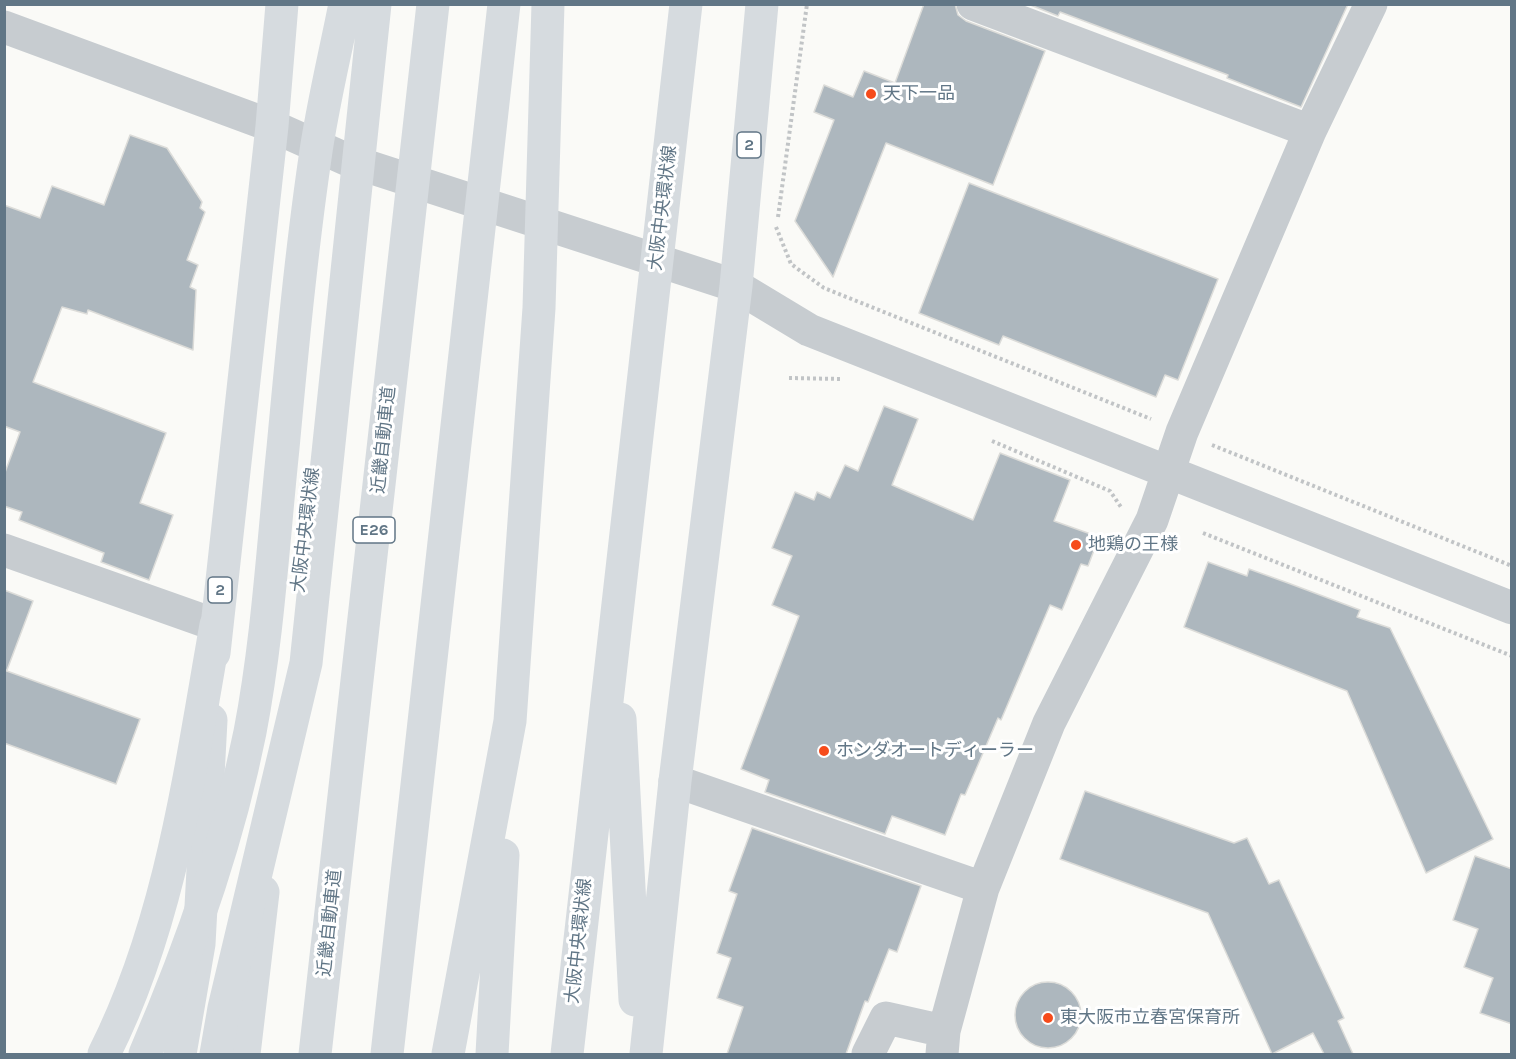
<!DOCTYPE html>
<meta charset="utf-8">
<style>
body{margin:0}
#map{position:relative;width:1516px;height:1059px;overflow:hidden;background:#fafaf7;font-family:Karla,sans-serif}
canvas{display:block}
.frame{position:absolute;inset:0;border:6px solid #617686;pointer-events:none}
</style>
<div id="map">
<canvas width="1516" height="1059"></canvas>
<div class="frame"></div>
</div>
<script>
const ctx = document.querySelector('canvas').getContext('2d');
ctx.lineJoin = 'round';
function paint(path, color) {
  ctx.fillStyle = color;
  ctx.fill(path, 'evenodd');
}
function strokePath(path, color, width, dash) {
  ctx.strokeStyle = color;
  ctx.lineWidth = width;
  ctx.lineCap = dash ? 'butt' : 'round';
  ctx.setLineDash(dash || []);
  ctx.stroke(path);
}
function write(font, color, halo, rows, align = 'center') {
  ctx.font = font + ' Karla,"Noto Sans JP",sans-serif';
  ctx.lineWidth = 6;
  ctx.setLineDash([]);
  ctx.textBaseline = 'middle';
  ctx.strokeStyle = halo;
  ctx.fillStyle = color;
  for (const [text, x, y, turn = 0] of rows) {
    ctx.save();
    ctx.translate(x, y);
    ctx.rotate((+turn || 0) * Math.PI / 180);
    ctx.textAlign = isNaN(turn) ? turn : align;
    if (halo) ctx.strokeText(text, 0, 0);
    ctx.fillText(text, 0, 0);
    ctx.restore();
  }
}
const building = new Path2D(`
 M 924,4 L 955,4 L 958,15 L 966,21 L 1045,51 L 993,185 L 886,143 L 833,277 L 795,221 L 834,120 L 814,112 L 824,85 L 853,97 L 864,71 L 895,83 Z
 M 1028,4 L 1348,4 L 1301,107 L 1227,78 L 1228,75 L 1060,12 L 1058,16 Z
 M 130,135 L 167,148 L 202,202 L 200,208 L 205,212 L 187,260 L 198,265 L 190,287 L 196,290 L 193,350 L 88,310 L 87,314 L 62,307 L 33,382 L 166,433 L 140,503 L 173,515 L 149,580 L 101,562 L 104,553 L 19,520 L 22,512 L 4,506 L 4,475 L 20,432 L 4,426 L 4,205 L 40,218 L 52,186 L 104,205 Z
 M 969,183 L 1218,279 L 1178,380 L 1165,375 L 1156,397 L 1003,336 L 999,345 L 919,313 Z
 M 884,406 L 918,419 L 892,485 L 973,520 L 1000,453 L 1070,480 L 1054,521 L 1099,537 L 1088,566 L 1081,564 L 1062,610 L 1050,605 L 1001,720 L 998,718 L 965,795 L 961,794 L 945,835 L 892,816 L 885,834 L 765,792 L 769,780 L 741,769 L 799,616 L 772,605 L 792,556 L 772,548 L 795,492 L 814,500 L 817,492 L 830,498 L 845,465 L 858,471 Z
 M 1208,562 L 1247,576 L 1249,569 L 1288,583 L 1360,610 L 1357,617 L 1390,628 L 1493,839 L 1426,873 L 1347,691 L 1184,627 Z
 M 4,590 L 33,601 L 7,670 L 4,670 Z
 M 4,670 L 140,719 L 116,784 L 4,743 Z
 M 1085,791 L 1234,843 L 1247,838 L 1269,884 L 1279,880 L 1344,1018 L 1338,1021 L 1353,1054 L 1324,1054 L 1313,1033 L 1272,1054 L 1208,913 L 1060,859 Z
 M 752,828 L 921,886 L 897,952 L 889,949 L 868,1002 L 865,1001 L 846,1054 L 727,1054 L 743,1007 L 717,998 L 731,958 L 717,953 L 737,894 L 729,891 Z
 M 1475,856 L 1512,869 L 1512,1024 L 1480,1013 L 1493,978 L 1464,967 L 1478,929 L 1453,920 Z
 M1015 1015a33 33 0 1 1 66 0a33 33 0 1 1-66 0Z`);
paint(building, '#adb7be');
strokePath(building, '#dcdcd9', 1.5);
strokePath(new Path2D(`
 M 778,217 L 807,4
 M 776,227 L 791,264 L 824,288 L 1151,419
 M 789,378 L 841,379
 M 992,441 L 1110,491 L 1121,507
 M 1212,445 L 1512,566
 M 1203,533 L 1512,656`), '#c1c4c6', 4, [3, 3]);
strokePath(new Path2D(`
 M 973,4 L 1310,131
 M 4,27 L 272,126 L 348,160 L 736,286 L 809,330 L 1512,608
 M 4,550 L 216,625
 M 675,781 L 983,888
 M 868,1054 L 886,1018 L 944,1031
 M 942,1054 L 944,1031 L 983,888 L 1049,723 L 1152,520 L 1182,432 L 1310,131 L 1371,4`), '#c7ccd0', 33);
strokePath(new Path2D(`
 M 214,653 L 272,126 L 282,4
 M 620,719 L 635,1000
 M 180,1054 L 199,944 L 211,720
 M 244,1054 L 263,892
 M 567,1054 L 686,4
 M 646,1054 L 675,781 L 736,286 L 762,4`), '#d6dbdf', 33);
strokePath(new Path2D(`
 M 104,1054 C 171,921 190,771 216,625
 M 145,1054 C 189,952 228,842 250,732 C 268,638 273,543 283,448 C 292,351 301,254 315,158 C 322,107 335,55 345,4
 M 216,1054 L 224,1008 L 306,663 L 375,4
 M 315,1054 L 433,4
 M 387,1054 L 504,4
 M 448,1054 L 510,721 L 539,308 L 548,4
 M 492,1054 L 503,855`), '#d6dbdf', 33);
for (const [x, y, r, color] of [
 [871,94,6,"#f64b1b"],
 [1076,545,6,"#f64b1b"],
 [824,751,6,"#f64b1b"],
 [1048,1018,6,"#f64b1b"]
]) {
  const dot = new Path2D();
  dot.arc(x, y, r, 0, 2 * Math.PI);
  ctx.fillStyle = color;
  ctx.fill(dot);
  strokePath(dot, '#fff', 2);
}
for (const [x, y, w] of [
 [749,145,24],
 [374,530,42],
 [220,590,24]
]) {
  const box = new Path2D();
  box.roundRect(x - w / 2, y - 13, w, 26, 4.5);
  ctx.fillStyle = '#fff';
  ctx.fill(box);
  strokePath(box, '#617686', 1.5);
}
write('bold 16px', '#617686', null, [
 ["2",749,145],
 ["E26",374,530],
 ["2",220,590]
]);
write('18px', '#617686', '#fff', [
 ["天下一品",883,94],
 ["地鶏の王様",1088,545],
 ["ホンダオートディーラー",836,751],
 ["東大阪市立春宮保育所",1060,1018]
], 'left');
write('18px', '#617686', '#fff', [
 ["大阪中央環状線",663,208,-83],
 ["近畿自動車道",384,440,-84],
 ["大阪中央環状線",306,530,-83],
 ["近畿自動車道",330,923,-84],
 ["大阪中央環状線",579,941,-84]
]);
</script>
